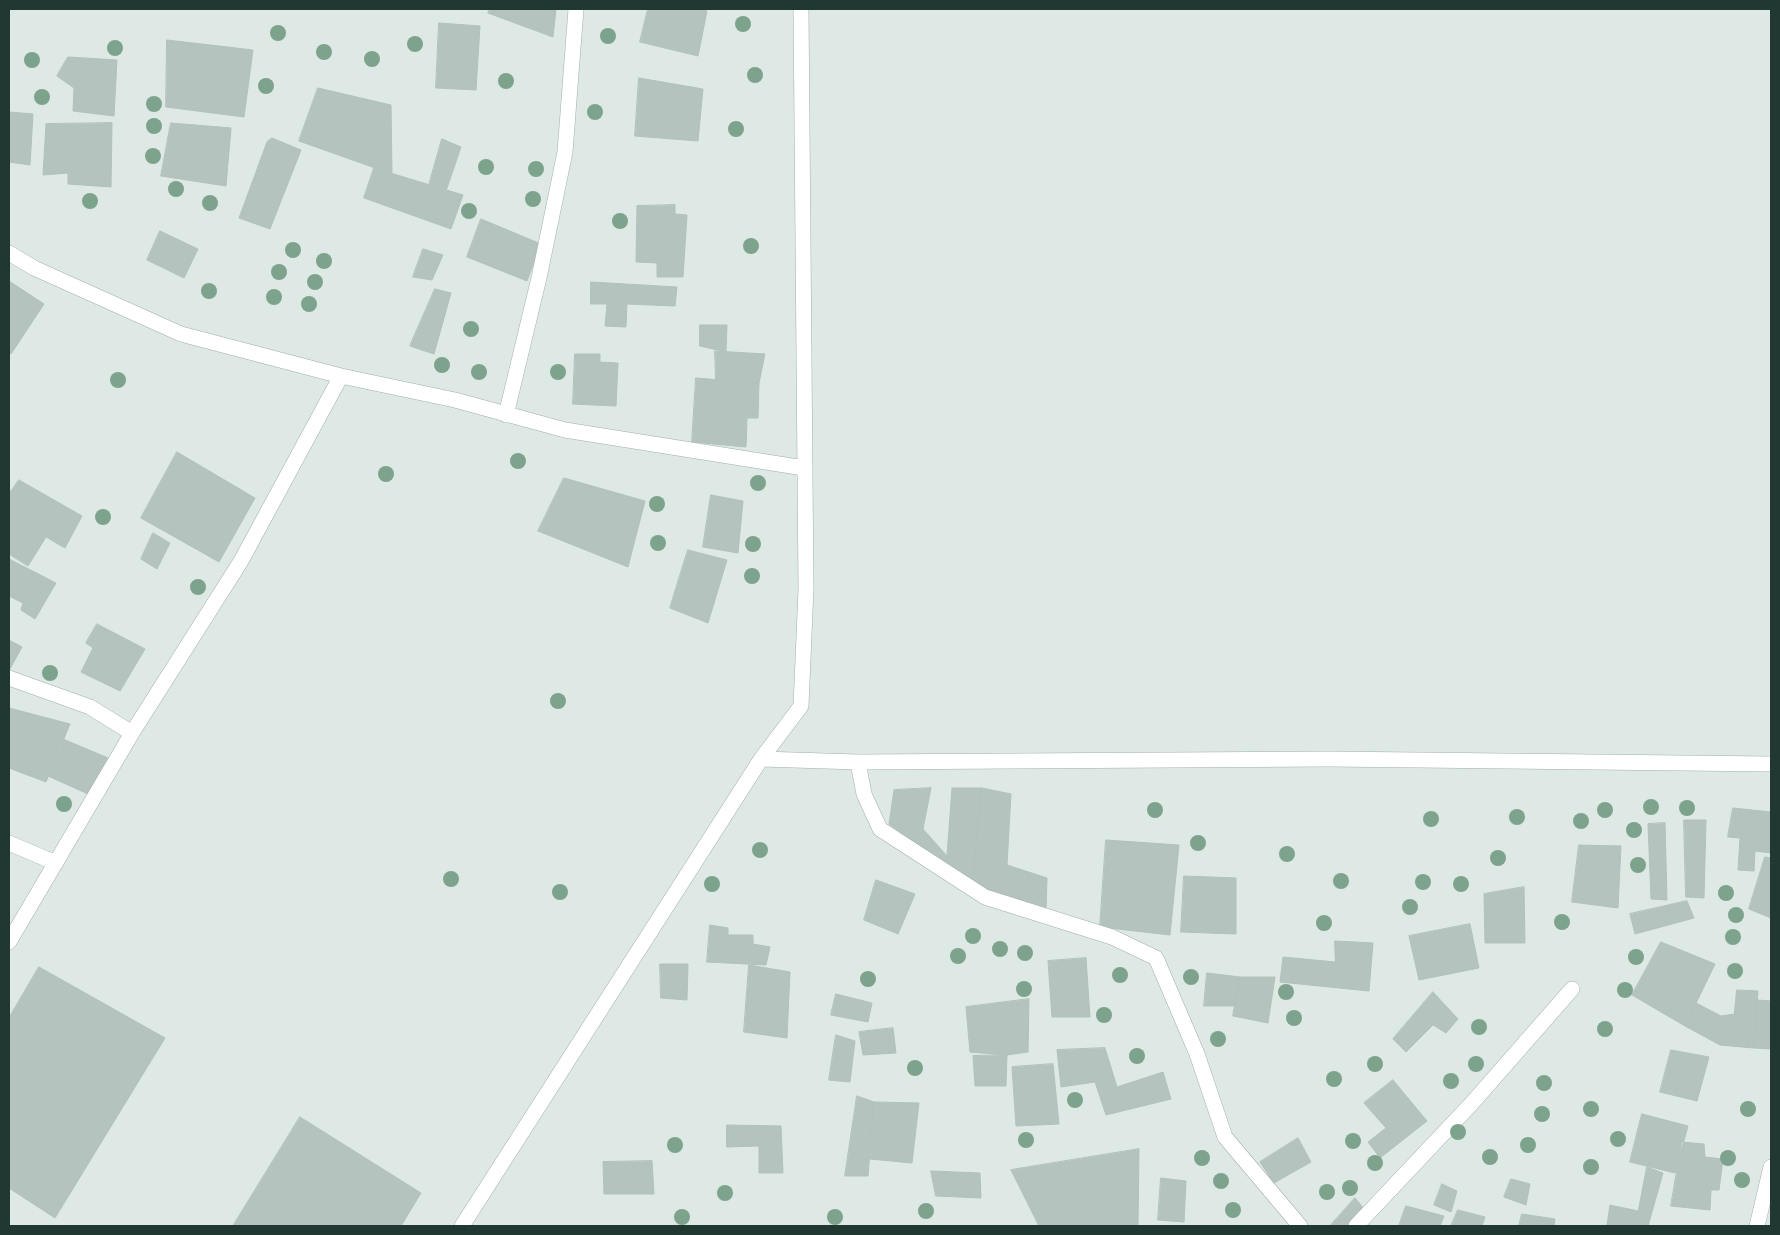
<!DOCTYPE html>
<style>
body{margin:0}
#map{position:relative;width:1780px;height:1235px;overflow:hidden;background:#dee8e4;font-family:Jost,sans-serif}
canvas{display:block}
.frame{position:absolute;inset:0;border:10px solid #213731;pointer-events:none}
</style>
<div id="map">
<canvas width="1780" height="1235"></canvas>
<div class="frame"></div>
</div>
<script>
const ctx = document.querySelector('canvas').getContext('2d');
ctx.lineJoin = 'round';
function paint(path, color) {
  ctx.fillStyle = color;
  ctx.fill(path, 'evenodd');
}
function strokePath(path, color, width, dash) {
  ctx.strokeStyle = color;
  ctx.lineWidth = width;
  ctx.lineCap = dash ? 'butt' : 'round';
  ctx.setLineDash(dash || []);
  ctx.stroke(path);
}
const building = new Path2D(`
 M 490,9 L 556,9 L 553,37 L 488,13 Z
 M 648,9 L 694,9 L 707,11 L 698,56 L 640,42 Z
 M 439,23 L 480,26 L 476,90 L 436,88 Z
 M 167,40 L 253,50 L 244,117 L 166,107 Z
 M 68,57 L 117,60 L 114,116 L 73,111 L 74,88 L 57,76 Z
 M 639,78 L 703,89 L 698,141 L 635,136 Z
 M 318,88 L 391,105 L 392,174 L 299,141 Z
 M 9,112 L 33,114 L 30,165 L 9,162 Z
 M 112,123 L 111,187 L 68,184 L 68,173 L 43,175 L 46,124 Z
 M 171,123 L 231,128 L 226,186 L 161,176 Z
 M 272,138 L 301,150 L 270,229 L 239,218 L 267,142 Z
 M 442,139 L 461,147 L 446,191 L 429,185 Z
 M 374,168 L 463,195 L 451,229 L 364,198 Z
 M 675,205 L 675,214 L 687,215 L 683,277 L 657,277 L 657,263 L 636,262 L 637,206 Z
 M 481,219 L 541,244 L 527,281 L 467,257 Z
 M 160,231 L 198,249 L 184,278 L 147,260 Z
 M 423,249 L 443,255 L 432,280 L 413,277 Z
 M 9,281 L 44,304 L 11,354 L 9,352 Z
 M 591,282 L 677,287 L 675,306 L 627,304 L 626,327 L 605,326 L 607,304 L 591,304 Z
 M 435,289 L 451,293 L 434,354 L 410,346 Z
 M 700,325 L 727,325 L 726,352 L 700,346 Z
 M 715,351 L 765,354 L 759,383 L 716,380 Z
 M 575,354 L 600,354 L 600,362 L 618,363 L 616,406 L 573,404 Z
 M 696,378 L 759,383 L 758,418 L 747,418 L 746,447 L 692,442 Z
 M 177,452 L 255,498 L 219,562 L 141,518 Z
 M 564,478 L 645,501 L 628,567 L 538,531 Z
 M 19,480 L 82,516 L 65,548 L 46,537 L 28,566 L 9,554 L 9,494 Z
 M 711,495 L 743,501 L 738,553 L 703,547 Z
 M 153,533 L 170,543 L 157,569 L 141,559 Z
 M 688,550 L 727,560 L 708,623 L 670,608 Z
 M 9,559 L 56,583 L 35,619 L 21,610 L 23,603 L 9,596 Z
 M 97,624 L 145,649 L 120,691 L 81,672 L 93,648 L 86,643 Z
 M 9,640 L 22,647 L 10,669 L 9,668 Z
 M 9,708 L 70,724 L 46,782 L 9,768 Z
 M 63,739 L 108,758 L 88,794 L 48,776 Z
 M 931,788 L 923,829 L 947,856 L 952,788 L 982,788 L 972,885 L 889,824 L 894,790 Z
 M 982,788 L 1011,794 L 1007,865 L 1047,878 L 1046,912 L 972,885 Z
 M 1733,808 L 1771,812 L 1771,853 L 1755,851 L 1754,871 L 1738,870 L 1740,838 L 1728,837 Z
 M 1684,820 L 1706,820 L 1704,898 L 1686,897 Z
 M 1665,823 L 1667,900 L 1651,899 L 1648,824 Z
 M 1106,840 L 1179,845 L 1170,935 L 1100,927 Z
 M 1579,845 L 1621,846 L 1618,908 L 1572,902 Z
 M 1765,857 L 1771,858 L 1771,918 L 1749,909 Z
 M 1184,876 L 1236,878 L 1236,934 L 1181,932 Z
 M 876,880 L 915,894 L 898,934 L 864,920 Z
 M 1524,887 L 1525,943 L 1485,943 L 1484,894 Z
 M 1687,901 L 1694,918 L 1635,934 L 1630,914 Z
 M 1470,924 L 1479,968 L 1419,980 L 1409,936 Z
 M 710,925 L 728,928 L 728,935 L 753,935 L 753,944 L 770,947 L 766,965 L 707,962 Z
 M 1335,941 L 1373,943 L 1369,991 L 1280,982 L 1283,957 L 1335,962 Z
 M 1661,942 L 1715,964 L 1685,1026 L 1632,995 Z
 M 1086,958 L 1090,1017 L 1052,1017 L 1048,961 Z
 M 660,964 L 688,964 L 687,1000 L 661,998 Z
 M 749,965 L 790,972 L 787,1038 L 744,1032 Z
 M 39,967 L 165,1038 L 55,1218 L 9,1188 L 9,1018 Z
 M 1207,973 L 1240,977 L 1235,1006 L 1204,1006 Z
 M 1240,977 L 1275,977 L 1268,1023 L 1233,1016 Z
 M 1737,990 L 1758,991 L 1754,1048 L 1720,1045 L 1685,1026 L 1696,1003 L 1721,1016 L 1734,1014 Z
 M 1433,992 L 1458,1019 L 1446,1033 L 1433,1025 L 1406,1052 L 1393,1039 Z
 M 836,994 L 872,1003 L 868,1022 L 831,1015 Z
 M 1029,999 L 1028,1052 L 1007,1055 L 970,1052 L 966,1007 Z
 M 1757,1000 L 1771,1001 L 1771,1049 L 1754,1048 Z
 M 893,1028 L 896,1053 L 863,1055 L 859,1032 Z
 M 836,1035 L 855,1041 L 850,1082 L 829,1080 Z
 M 1105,1048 L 1117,1087 L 1163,1072 L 1171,1099 L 1106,1115 L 1095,1082 L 1061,1087 L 1057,1050 Z
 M 1671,1050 L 1709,1057 L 1697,1101 L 1660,1092 Z
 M 1007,1055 L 1006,1086 L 975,1086 L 973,1056 Z
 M 1053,1064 L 1059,1124 L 1016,1126 L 1012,1067 Z
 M 1393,1080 L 1427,1121 L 1380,1158 L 1368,1142 L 1386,1128 L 1364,1103 Z
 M 857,1096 L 874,1102 L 868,1176 L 845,1176 Z
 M 874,1102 L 919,1103 L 912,1163 L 870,1159 Z
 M 1642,1114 L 1688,1126 L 1675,1173 L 1630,1162 Z
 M 300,1117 L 421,1193 L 401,1226 L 233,1226 Z
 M 727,1125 L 781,1126 L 783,1173 L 759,1173 L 759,1146 L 727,1147 Z
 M 1298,1138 L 1311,1162 L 1274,1183 L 1260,1162 Z
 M 1682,1142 L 1704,1144 L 1705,1157 L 1723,1159 L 1719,1190 L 1711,1190 L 1710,1210 L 1671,1206 Z
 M 1139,1149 L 1138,1226 L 1039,1226 L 1011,1170 Z
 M 652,1161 L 654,1194 L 604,1194 L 603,1162 Z
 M 1647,1167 L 1663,1173 L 1648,1226 L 1607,1225 L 1610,1205 L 1638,1211 Z
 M 931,1171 L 980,1173 L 981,1198 L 936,1196 Z
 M 1161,1178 L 1186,1181 L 1184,1222 L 1158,1220 Z
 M 1511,1179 L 1530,1184 L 1526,1205 L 1504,1197 Z
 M 1442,1184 L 1457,1191 L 1451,1212 L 1434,1205 Z
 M 1355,1198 L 1366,1211 L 1353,1226 L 1330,1226 Z
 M 1406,1206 L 1444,1216 L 1440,1226 L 1399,1226 Z
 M 1458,1210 L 1485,1217 L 1482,1226 L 1451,1226 Z
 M 1522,1214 L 1555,1219 L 1554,1226 L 1519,1226 Z`);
paint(building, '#b4c3bd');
strokePath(building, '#b1c1bb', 1);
const minor = new Path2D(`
 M 9,253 L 34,268 L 181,334 L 341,376 L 455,400 L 565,430 L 804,468
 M 506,415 L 539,278 L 565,152 L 576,9
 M 9,678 L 90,707 L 132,733
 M 761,759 L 858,762 L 1329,759 L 1771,764
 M 858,762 L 864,794 L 880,829 L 985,897 L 1112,937 L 1156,958 L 1197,1054 L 1225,1137 L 1300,1226
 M 9,843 L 56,863
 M 9,942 L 132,733 L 241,561 L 341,376
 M 462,1226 L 761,759 L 801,706 L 806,589 L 801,9
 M 1356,1226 L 1473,1102 L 1572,989
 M 1757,1226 L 1771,1167`);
strokePath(minor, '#a2afab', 16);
strokePath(minor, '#fff', 15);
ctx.fillStyle = '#7ea38d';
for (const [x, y] of [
 [743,24],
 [278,33],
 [608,36],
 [415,44],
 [115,48],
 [324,52],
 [372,59],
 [32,60],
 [755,75],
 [506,81],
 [266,86],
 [42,97],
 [154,104],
 [595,112],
 [154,126],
 [736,129],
 [153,156],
 [486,167],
 [536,169],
 [176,189],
 [533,199],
 [90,201],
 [210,203],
 [469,211],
 [620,221],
 [751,246],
 [293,250],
 [324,261],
 [279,272],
 [315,282],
 [209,291],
 [274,297],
 [309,304],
 [471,329],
 [442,365],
 [479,372],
 [558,372],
 [118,380],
 [518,461],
 [386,474],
 [758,483],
 [657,504],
 [103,517],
 [658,543],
 [753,544],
 [752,576],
 [198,587],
 [50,673],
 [558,701],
 [64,804],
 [1651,807],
 [1687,808],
 [1155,810],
 [1605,810],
 [1517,817],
 [1431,819],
 [1581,821],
 [1634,830],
 [1198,843],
 [760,850],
 [1287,854],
 [1498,858],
 [1638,865],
 [451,879],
 [1341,881],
 [1423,882],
 [712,884],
 [1461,884],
 [560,892],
 [1726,893],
 [1410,907],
 [1736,915],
 [1562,922],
 [1324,923],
 [973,936],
 [1733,937],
 [1000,949],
 [1025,953],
 [958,956],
 [1636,957],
 [1735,971],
 [1120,975],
 [1191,977],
 [868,979],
 [1024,989],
 [1625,990],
 [1286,992],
 [1104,1015],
 [1294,1018],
 [1479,1027],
 [1605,1029],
 [1218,1039],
 [1137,1056],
 [1375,1064],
 [1476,1064],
 [915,1068],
 [1334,1079],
 [1451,1081],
 [1544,1083],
 [1075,1100],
 [1591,1109],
 [1748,1109],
 [1542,1114],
 [1458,1132],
 [1618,1139],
 [1026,1140],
 [1353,1141],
 [675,1145],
 [1528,1145],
 [1490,1157],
 [1202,1158],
 [1728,1158],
 [1375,1163],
 [1591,1167],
 [1742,1180],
 [1221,1181],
 [1350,1188],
 [1327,1192],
 [725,1193],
 [1233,1210],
 [926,1211],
 [682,1217],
 [835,1217]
]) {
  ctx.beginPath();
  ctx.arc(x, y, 8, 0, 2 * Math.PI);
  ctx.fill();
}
</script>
